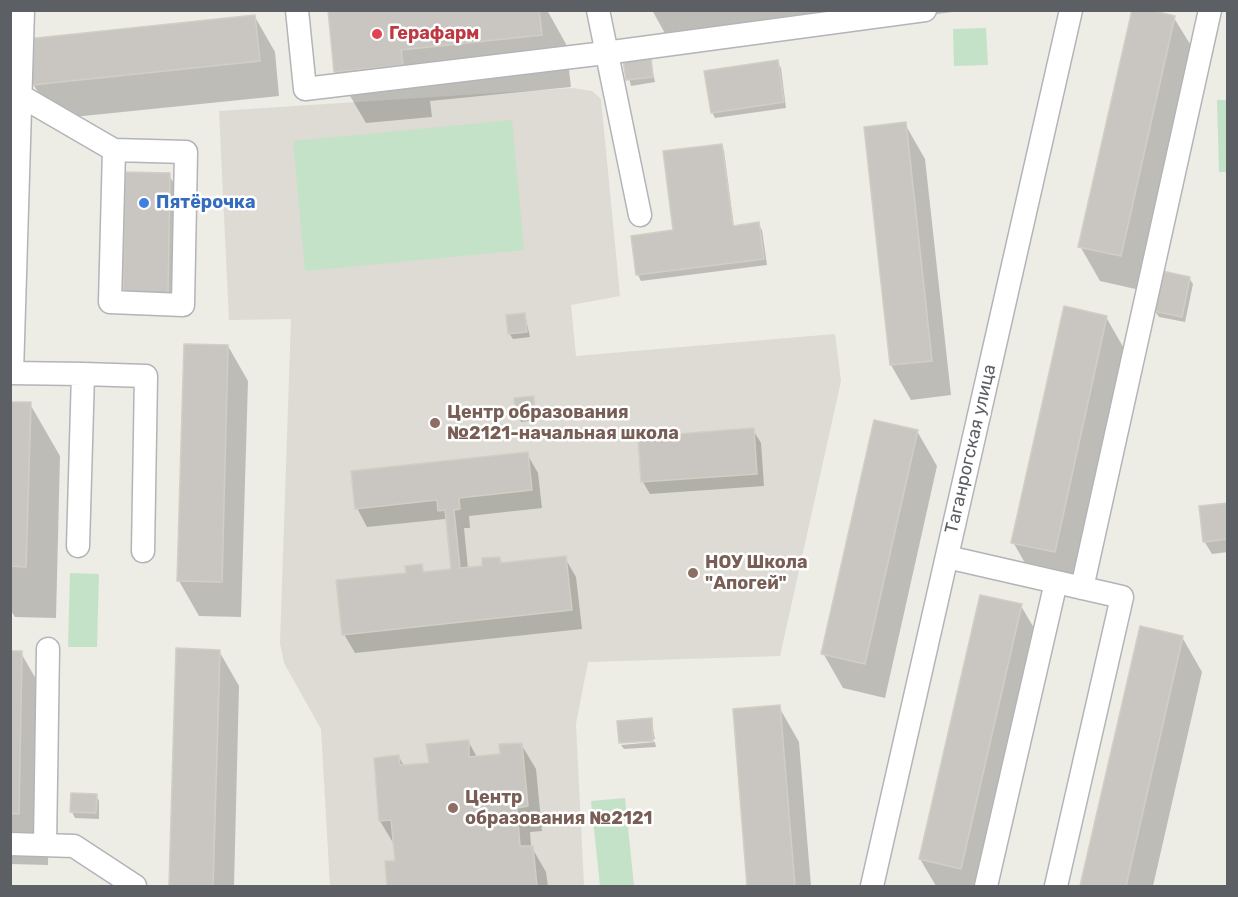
<!DOCTYPE html>
<meta charset="utf-8">
<style>
body{margin:0}
#map{position:relative;width:1238px;height:897px;overflow:hidden;background:#edece5;font-family:Rubik,sans-serif}
canvas{display:block}
.frame{position:absolute;inset:0;border:12px solid #5c5f63;pointer-events:none}
</style>
<div id="map">
<canvas width="1238" height="897"></canvas>
<div class="frame"></div>
</div>
<script>
const ctx = document.querySelector('canvas').getContext('2d');
ctx.lineJoin = 'round';
function paint(path, color) {
  ctx.fillStyle = color;
  ctx.fill(path, 'evenodd');
}
function strokePath(path, color, width, dash) {
  ctx.strokeStyle = color;
  ctx.lineWidth = width;
  ctx.lineCap = dash ? 'butt' : 'round';
  ctx.setLineDash(dash || []);
  ctx.stroke(path);
}
function write(font, color, halo, rows, align = 'center') {
  ctx.font = font + ' Rubik,sans-serif';
  ctx.lineWidth = 5;
  ctx.setLineDash([]);
  ctx.textBaseline = 'middle';
  ctx.strokeStyle = halo;
  ctx.fillStyle = color;
  for (const [text, x, y, turn = 0] of rows) {
    ctx.save();
    ctx.translate(x, y);
    ctx.rotate((+turn || 0) * Math.PI / 180);
    ctx.textAlign = isNaN(turn) ? turn : align;
    if (halo) ctx.strokeText(text, 0, 0);
    ctx.fillText(text, 0, 0);
    ctx.restore();
  }
}
paint(new Path2D(`
 M 572,88 L 592,91 L 601,99 L 620,296 L 571,305 L 576,356 L 835,334 L 841,381 L 780,656 L 588,662 L 576,724 L 584,886 L 330,886 L 321,729 L 284,663 L 280,643 L 291,319 L 229,320 L 219,111 Z`), '#dddbd3');
paint(new Path2D(`
 M 986,28 L 988,65 L 954,66 L 953,29 Z
 M 1217,100 L 1227,100 L 1227,172 L 1219,172 Z
 M 512,120 L 524,250 L 305,271 L 293,141 Z
 M 70,573 L 99,574 L 97,647 L 68,647 Z
 M 625,798 L 634,886 L 600,886 L 591,801 Z`), '#c4e2c7');
paint(new Path2D(`
 M 329,10 L 547,10 L 566,44 L 571,87 L 430,101 L 432,117 L 366,123 L 336,72 Z
 M 652,10 L 969,10 L 672,46 Z
 M 255,17 L 275,52 L 279,96 L 54,119 L 33,84 Z
 M 1174,18 L 1195,52 L 1140,290 L 1100,281 L 1080,246 Z
 M 650,58 L 655,82 L 631,86 L 625,62 Z
 M 777,62 L 781,68 L 786,108 L 715,118 L 712,112 Z
 M 905,124 L 925,159 L 951,395 L 911,400 L 891,365 L 866,128 Z
 M 721,145 L 724,151 L 734,227 L 758,224 L 762,230 L 767,265 L 641,281 L 638,275 L 633,237 L 675,232 Z
 M 169,175 L 176,187 L 174,306 L 131,305 Z
 M 1189,278 L 1193,284 L 1185,322 L 1159,317 L 1155,311 Z
 M 525,315 L 530,337 L 513,339 L 509,333 Z
 M 1106,317 L 1126,352 L 1074,586 L 1033,577 L 1013,542 Z
 M 228,346 L 248,381 L 241,617 L 199,616 L 179,581 Z
 M 533,398 L 538,420 L 521,422 L 516,399 Z
 M 10,403 L 30,404 L 60,456 L 56,618 L 15,617 L 10,609 Z
 M 753,430 L 761,443 L 764,486 L 650,494 L 643,482 Z
 M 917,431 L 937,466 L 885,698 L 843,688 L 823,653 Z
 M 527,454 L 538,473 L 542,508 L 469,516 L 470,528 L 464,528 L 468,569 L 484,567 L 499,558 L 503,565 L 565,558 L 576,577 L 582,629 L 355,653 L 344,634 L 407,575 L 421,566 L 425,573 L 453,570 L 448,526 L 445,519 L 367,527 L 357,508 Z
 M 1228,505 L 1228,552 L 1212,554 L 1204,541 Z
 M 1021,606 L 1041,640 L 984,886 L 936,886 L 920,859 Z
 M 1141,628 L 1182,637 L 1202,672 L 1153,886 L 1082,886 Z
 M 219,651 L 239,686 L 234,886 L 171,886 Z
 M 10,653 L 21,653 L 51,705 L 48,865 L 10,864 Z
 M 779,707 L 799,742 L 811,886 L 749,886 L 734,711 Z
 M 651,720 L 655,739 L 621,742 L 621,744 L 619,722 Z
 M 468,741 L 477,757 L 501,756 L 521,744 L 536,769 L 542,831 L 530,832 L 531,846 L 546,872 L 548,886 L 388,886 L 386,863 L 397,862 L 395,846 L 380,821 L 399,757 L 404,766 L 430,764 Z
 M 655,742 L 656,747 L 624,749 L 621,745 Z
 M 96,795 L 99,801 L 99,819 L 75,818 L 72,812 Z`), '#0003');
const building = new Path2D(`
 M 328,10 L 539,10 L 542,35 L 401,50 L 403,65 L 334,72 Z
 M 1132,10 L 1150,10 L 1175,16 L 1121,256 L 1078,247 Z
 M 255,15 L 260,61 L 32,85 L 27,39 Z
 M 651,57 L 653,77 L 626,80 L 623,60 Z
 M 778,60 L 784,102 L 711,113 L 704,71 Z
 M 906,122 L 932,361 L 890,365 L 864,127 Z
 M 722,144 L 733,226 L 759,222 L 764,259 L 636,275 L 631,236 L 673,230 L 663,151 Z
 M 125,172 L 170,173 L 168,294 L 123,293 Z
 M 1162,271 L 1190,277 L 1182,317 L 1154,311 Z
 M 1064,306 L 1107,316 L 1055,552 L 1011,543 Z
 M 525,313 L 527,332 L 508,334 L 506,315 Z
 M 184,344 L 228,345 L 222,582 L 177,581 Z
 M 534,396 L 535,414 L 516,416 L 514,398 Z
 M 10,402 L 31,402 L 26,567 L 10,566 Z
 M 874,420 L 918,430 L 865,664 L 821,654 Z
 M 754,428 L 757,474 L 641,482 L 638,437 Z
 M 528,452 L 532,490 L 459,498 L 460,509 L 454,510 L 460,568 L 482,566 L 482,558 L 500,557 L 500,563 L 566,556 L 572,610 L 342,635 L 336,580 L 406,573 L 405,566 L 422,564 L 423,572 L 451,569 L 445,510 L 438,511 L 437,500 L 355,509 L 351,471 Z
 M 1228,503 L 1228,539 L 1203,542 L 1199,506 Z
 M 980,595 L 1022,604 L 961,869 L 919,859 Z
 M 1140,626 L 1183,636 L 1126,886 L 1080,886 Z
 M 176,648 L 220,650 L 213,886 L 169,886 Z
 M 10,651 L 22,651 L 19,814 L 10,813 Z
 M 780,705 L 795,886 L 747,886 L 733,709 Z
 M 652,718 L 653,741 L 619,743 L 617,721 Z
 M 469,740 L 469,757 L 500,754 L 499,744 L 522,743 L 528,806 L 517,808 L 520,846 L 533,846 L 537,886 L 387,886 L 385,861 L 395,861 L 391,820 L 379,821 L 374,758 L 399,755 L 400,765 L 429,763 L 426,744 Z
 M 71,793 L 97,794 L 96,813 L 70,812 Z`);
paint(building, '#c9c6c1');
strokePath(building, '#d1cec3', 1.5);
const minor = new Path2D(`
 M 297,10 L 305,89 L 605,53 L 925,10
 M 598,10 L 640,215
 M 21,96 L 114,150 L 110,302 L 183,305 L 186,152 L 114,150
 M 10,373 L 83,374 L 78,546
 M 12,373 L 23,10
 M 83,374 L 146,376 L 143,551
 M 947,557 L 1122,597 L 1056,886
 M 1082,588 L 1210,10
 M 10,844 L 74,846 L 135,886
 M 45,845 L 48,649
 M 872,886 L 1071,10
 M 986,886 L 1056,582`);
strokePath(minor, '#b2b4b8', 25);
strokePath(minor, '#fff', 22);
for (const [x, y, r, color] of [
 [377,34,6,"#e0444e"],
 [144,203,6,"#3f7fe0"],
 [435,423,6,"#8d6e63"],
 [693,573,6,"#8d6e63"],
 [453,808,6,"#8d6e63"]
]) {
  const dot = new Path2D();
  dot.arc(x, y, r, 0, 2 * Math.PI);
  ctx.fillStyle = color;
  ctx.fill(dot);
  strokePath(dot, '#fff', 2);
}
write('bold 18px', '#be3a42', '#fff', [
 ["Герафарм",389,34]
], 'left');
write('bold 18px', '#366cbe', '#fff', [
 ["Пятёрочка",156,203]
], 'left');
write('bold 18px', '#785e54', '#fff', [
 ["Центр образования",447,413],
 ["№2121-начальная школа",447,434],
 ["НОУ Школа",705,563],
 ["\"Апогей\"",705,584],
 ["Центр",465,798],
 ["образования №2121",465,819]
], 'left');
write('18px', '#5c5f63', '#fff', [
 ["Таганрогская улица",971,449,-77]
]);
</script>
